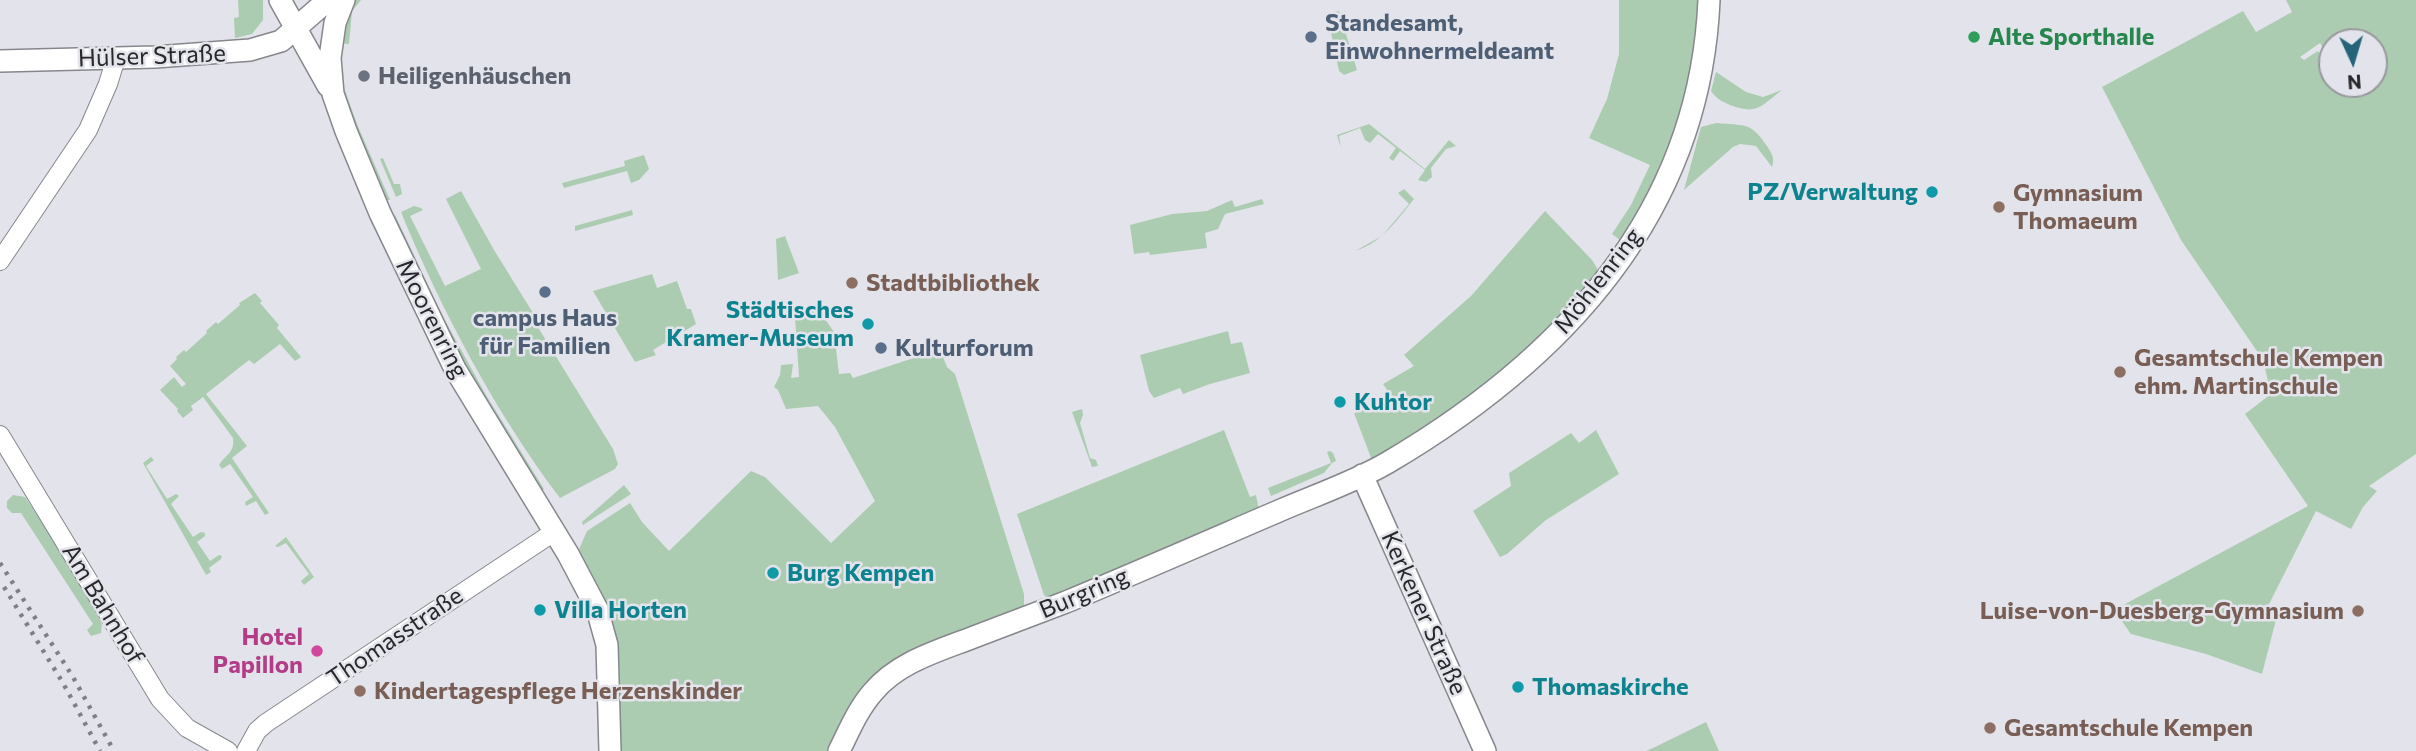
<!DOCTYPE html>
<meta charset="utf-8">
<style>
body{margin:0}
#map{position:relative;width:2416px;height:751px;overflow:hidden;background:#e3e4eb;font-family:Commissioner,sans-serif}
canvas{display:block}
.north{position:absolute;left:2318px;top:28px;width:70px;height:70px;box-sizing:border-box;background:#e3e4eb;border:2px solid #98999e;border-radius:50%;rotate:176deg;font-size:19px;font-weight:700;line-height:28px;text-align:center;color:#28282b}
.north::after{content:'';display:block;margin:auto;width:24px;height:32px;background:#256379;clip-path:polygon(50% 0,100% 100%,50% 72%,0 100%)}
</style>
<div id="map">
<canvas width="2416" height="751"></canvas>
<div class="north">N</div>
</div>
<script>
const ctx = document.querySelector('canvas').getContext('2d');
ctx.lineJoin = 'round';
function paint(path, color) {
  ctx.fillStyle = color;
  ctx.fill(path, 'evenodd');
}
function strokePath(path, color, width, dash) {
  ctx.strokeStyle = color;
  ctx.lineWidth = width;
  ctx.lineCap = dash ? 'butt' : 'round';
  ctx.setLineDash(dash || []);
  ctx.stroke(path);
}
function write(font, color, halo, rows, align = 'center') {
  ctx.font = font + ' Commissioner,sans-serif';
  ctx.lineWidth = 5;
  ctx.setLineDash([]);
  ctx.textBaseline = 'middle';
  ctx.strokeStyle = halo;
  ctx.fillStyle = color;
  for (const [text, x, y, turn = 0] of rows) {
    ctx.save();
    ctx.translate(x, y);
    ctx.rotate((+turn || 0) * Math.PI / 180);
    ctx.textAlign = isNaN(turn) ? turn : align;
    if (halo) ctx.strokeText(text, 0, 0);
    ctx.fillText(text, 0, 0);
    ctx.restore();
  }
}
paint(new Path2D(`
 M 238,0 L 263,0 L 263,20 L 252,34 L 235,38 L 234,18 L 239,17 Z
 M 353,0 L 361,0 L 352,11 L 349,44 L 337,43 Z
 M 1619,0 L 1701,0 L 1693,84 L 1650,201 L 1620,240 L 1612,234 L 1631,205 L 1650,165 L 1589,138 L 1607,99 L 1619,54 Z
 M 2286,0 L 2416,0 L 2416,454 L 2369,486 L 2377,491 L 2363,507 L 2351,529 L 2316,511 L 2267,608 L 2278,612 L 2262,674 L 2206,654 L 2131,634 L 2114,610 L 2308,506 L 2245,414 L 2271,394 L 2263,360 L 2181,240 L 2102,87 L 2243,11 L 2256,32 L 2292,12 ZM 2332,42 L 2374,42 L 2374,84 L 2332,84 L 2332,72 L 2318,51 L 2304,60 L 2300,57 L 2320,43 L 2332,62 Z
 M 1339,11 L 1357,70 L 1344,75 L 1339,71 L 1327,14 Z
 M 1716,72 L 1746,92 L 1763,97 L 1782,90 C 1760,107 1757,115 1730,105 C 1721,101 1717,99 1711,91 Z
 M 339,85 L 343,85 L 357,124 L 390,200 L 384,200 Z
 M 1716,123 C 1745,126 1750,121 1767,146 C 1772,154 1775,158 1772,167 L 1756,146 L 1740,144 L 1733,147 L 1684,190 L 1701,127 Z
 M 1369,124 L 1425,169 L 1449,140 L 1456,146 L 1446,149 L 1431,168 L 1432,177 L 1426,182 L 1418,180 L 1425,170 L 1400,151 L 1393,161 L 1389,158 L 1396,148 L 1378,134 L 1370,143 L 1365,140 L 1360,128 L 1339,136 L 1341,148 L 1337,135 Z
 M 644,155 L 649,169 L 639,180 L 631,183 L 627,171 L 564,188 L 562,183 L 625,166 L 624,161 Z
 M 383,158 L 394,184 L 400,184 L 402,194 L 396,197 L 380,159 Z
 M 1404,189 L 1414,199 C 1397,220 1382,243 1355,251 L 1382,236 L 1409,204 L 1398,193 Z
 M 461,191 L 494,250 L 538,321 L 536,324 L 613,449 L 618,464 L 615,469 L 560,498 C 498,417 439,306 401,212 L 414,206 L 421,208 L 423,210 L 410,216 L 445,286 L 481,269 L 446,199 Z
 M 1262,199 L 1264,204 L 1225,214 L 1218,229 L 1205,233 L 1207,248 L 1150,255 L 1149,252 L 1134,254 L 1130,225 L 1172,214 L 1207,211 L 1232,200 L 1235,207 Z
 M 632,210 L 633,215 L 575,231 L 575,226 Z
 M 1545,211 L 1592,260 L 1600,273 C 1553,327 1503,382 1442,421 C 1420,436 1396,449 1373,463 L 1354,413 L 1392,397 L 1383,384 L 1414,366 L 1404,355 L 1471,296 Z
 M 395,215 L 442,315 L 486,395 L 544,489 L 539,493 L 475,388 L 392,217 Z
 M 785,236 L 799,273 L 778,280 L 776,239 Z
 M 652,274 L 657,288 L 677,281 L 687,309 L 691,309 L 696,324 L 653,350 L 656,355 L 635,362 L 593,291 Z
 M 255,293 L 262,301 L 260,303 L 279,325 L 277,328 L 301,357 L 295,361 L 280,344 L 254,364 L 249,360 L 206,394 L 247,446 L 232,458 L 269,513 L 265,515 L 256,501 L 246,506 L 245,502 L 253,497 L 230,464 L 222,469 L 219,465 C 225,455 235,453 233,438 L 203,397 L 191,406 L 193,410 L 183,418 L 177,411 L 178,409 L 160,390 L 174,377 L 182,387 L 186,384 L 170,366 L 177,359 L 176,357 L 184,350 L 186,352 L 207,333 L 206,331 L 216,322 L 218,324 L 240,305 L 239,303 Z
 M 818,309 L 834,332 L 839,374 L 850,373 L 853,378 L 944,348 L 941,352 L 947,367 L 955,374 L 1024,594 L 1024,607 L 925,648 L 829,751 L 619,751 L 577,554 L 587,531 L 630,503 L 642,522 L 669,551 L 751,471 L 765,477 L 831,543 L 875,501 L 835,427 L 818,406 L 786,409 L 778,390 L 774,387 L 780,375 L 781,365 L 793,364 L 791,378 L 799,377 L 795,317 Z
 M 1228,331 L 1231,344 L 1242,342 L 1250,373 L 1210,384 L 1183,394 L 1180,388 L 1154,398 L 1149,391 L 1140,355 Z
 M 1082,409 L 1083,415 L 1080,423 L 1090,458 L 1096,460 L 1098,466 L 1092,467 L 1072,412 Z
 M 1224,430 L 1250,497 L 1256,495 L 1259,510 L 1048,599 L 1044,595 L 1017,514 Z
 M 1596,430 L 1619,474 L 1546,520 L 1507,554 L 1500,557 L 1473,511 L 1511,486 L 1509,473 L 1571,433 L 1579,443 Z
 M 1330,451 L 1333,453 L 1336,461 L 1332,463 L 1324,473 L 1271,496 L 1268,488 L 1331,463 L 1327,452 Z
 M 151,457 L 154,460 L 146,466 L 167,499 L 176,494 L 179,496 L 171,504 L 193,537 L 201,532 L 205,533 L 205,536 L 197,542 L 210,561 L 219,555 L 222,556 L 221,559 L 209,568 L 211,572 L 206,575 L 143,463 Z
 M 624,485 L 631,494 L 583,525 L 582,522 Z
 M 13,495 L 25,497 L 77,576 L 102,624 L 101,633 L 91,636 L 87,630 L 93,624 L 21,513 L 12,513 L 7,508 L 7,501 Z
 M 286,537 L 314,577 L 304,585 L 301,581 L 309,574 L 286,543 L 278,547 L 275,546 Z
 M 1706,722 L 1719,751 L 1646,751 L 1653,748 Z`), '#abccb0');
const minor = new Path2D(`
 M 0,261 L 88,130 L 108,84 L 116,58
 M 0,435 L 160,699 L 187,728 L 228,751
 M 246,751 L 257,731 L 266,723 L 554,532`);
const major = new Path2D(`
 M 280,0 L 328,86
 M 344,0 L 335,23 L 330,58 L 333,94 L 346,131 L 380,213 L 455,369 L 568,554 L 597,609 L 607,645 L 610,751
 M 0,61 L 155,57 L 250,50 L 281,41 L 328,0
 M 1362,475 L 1485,751
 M 839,751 C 849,731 858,709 873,692 C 898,662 938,651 974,637 C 1005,625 1035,614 1066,602 C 1138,572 1209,541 1281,510 C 1316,495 1354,482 1387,463 C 1564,359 1700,213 1709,0`);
strokePath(minor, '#86878d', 20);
strokePath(major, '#86878d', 24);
strokePath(minor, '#fff', 18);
strokePath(major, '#fff', 21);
strokePath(new Path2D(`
 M 0,563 L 73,677 L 114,751
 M 4,587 L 63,683 L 100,751`), '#7f8084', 4.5, [3.5, 7]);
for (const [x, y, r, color] of [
 [1311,37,7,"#5c6f8a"],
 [1974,37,7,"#2e9e5b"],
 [364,76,7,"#6b7280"],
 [1932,192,7,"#0f9aa8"],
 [1999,207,7,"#8d6e63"],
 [852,283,7,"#8d6e63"],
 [545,292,7,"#5c6f8a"],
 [868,324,7,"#0f9aa8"],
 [881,348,7,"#5c6f8a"],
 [2120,372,7,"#8d6e63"],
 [1340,402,7,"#0f9aa8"],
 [773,573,7,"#0f9aa8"],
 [540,610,7,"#0f9aa8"],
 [2358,611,7,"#8d6e63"],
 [317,651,7,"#d1479c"],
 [1518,687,7,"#0f9aa8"],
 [360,691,7,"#8d6e63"],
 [1990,728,7,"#8d6e63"]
]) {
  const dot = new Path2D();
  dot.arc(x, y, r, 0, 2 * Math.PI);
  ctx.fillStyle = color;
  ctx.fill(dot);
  strokePath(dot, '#e3e4eb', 2.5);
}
write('bold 24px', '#4e5e75', '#e3e4eb', [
 ["Standesamt,",1325,23],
 ["Einwohnermeldeamt",1325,51],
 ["campus Haus",545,318,"center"],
 ["für Familien",545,346,"center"],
 ["Kulturforum",895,348]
], 'left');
write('bold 24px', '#27864d', '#e3e4eb', [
 ["Alte Sporthalle",1988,37]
], 'left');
write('24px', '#28282b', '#e3e4eb', [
 ["Hülser Straße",152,56,-2],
 ["Möhlenring",1598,281,-52],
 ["Moorenring",432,319,63],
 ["Burgring",1084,593,-23],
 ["Am Bahnhof",103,604,59],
 ["Kerkener Straße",1424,613,66],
 ["Thomasstraße",395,637,-34]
]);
write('bold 24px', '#5b616d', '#e3e4eb', [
 ["Heiligenhäuschen",378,76]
], 'left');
write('bold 24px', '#0d838f', '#e3e4eb', [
 ["PZ/Verwaltung",1918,192,"right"],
 ["Städtisches",854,310,"right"],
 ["Kramer-Museum",854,338,"right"],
 ["Kuhtor",1354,402],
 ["Burg Kempen",787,573],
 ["Villa Horten",554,610],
 ["Thomaskirche",1532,687]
], 'left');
write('bold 24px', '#785e54', '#e3e4eb', [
 ["Gymnasium",2013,193],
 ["Thomaeum",2013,221],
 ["Stadtbibliothek",866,283],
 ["Gesamtschule Kempen",2134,358],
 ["ehm. Martinschule",2134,386],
 ["Luise-von-Duesberg-Gymnasium",2344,611,"right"],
 ["Kindertagespflege Herzenskinder",374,691],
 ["Gesamtschule Kempen",2004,728]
], 'left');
write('bold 24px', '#b23c85', '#e3e4eb', [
 ["Hotel",303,637],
 ["Papillon",303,665]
], 'right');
</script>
